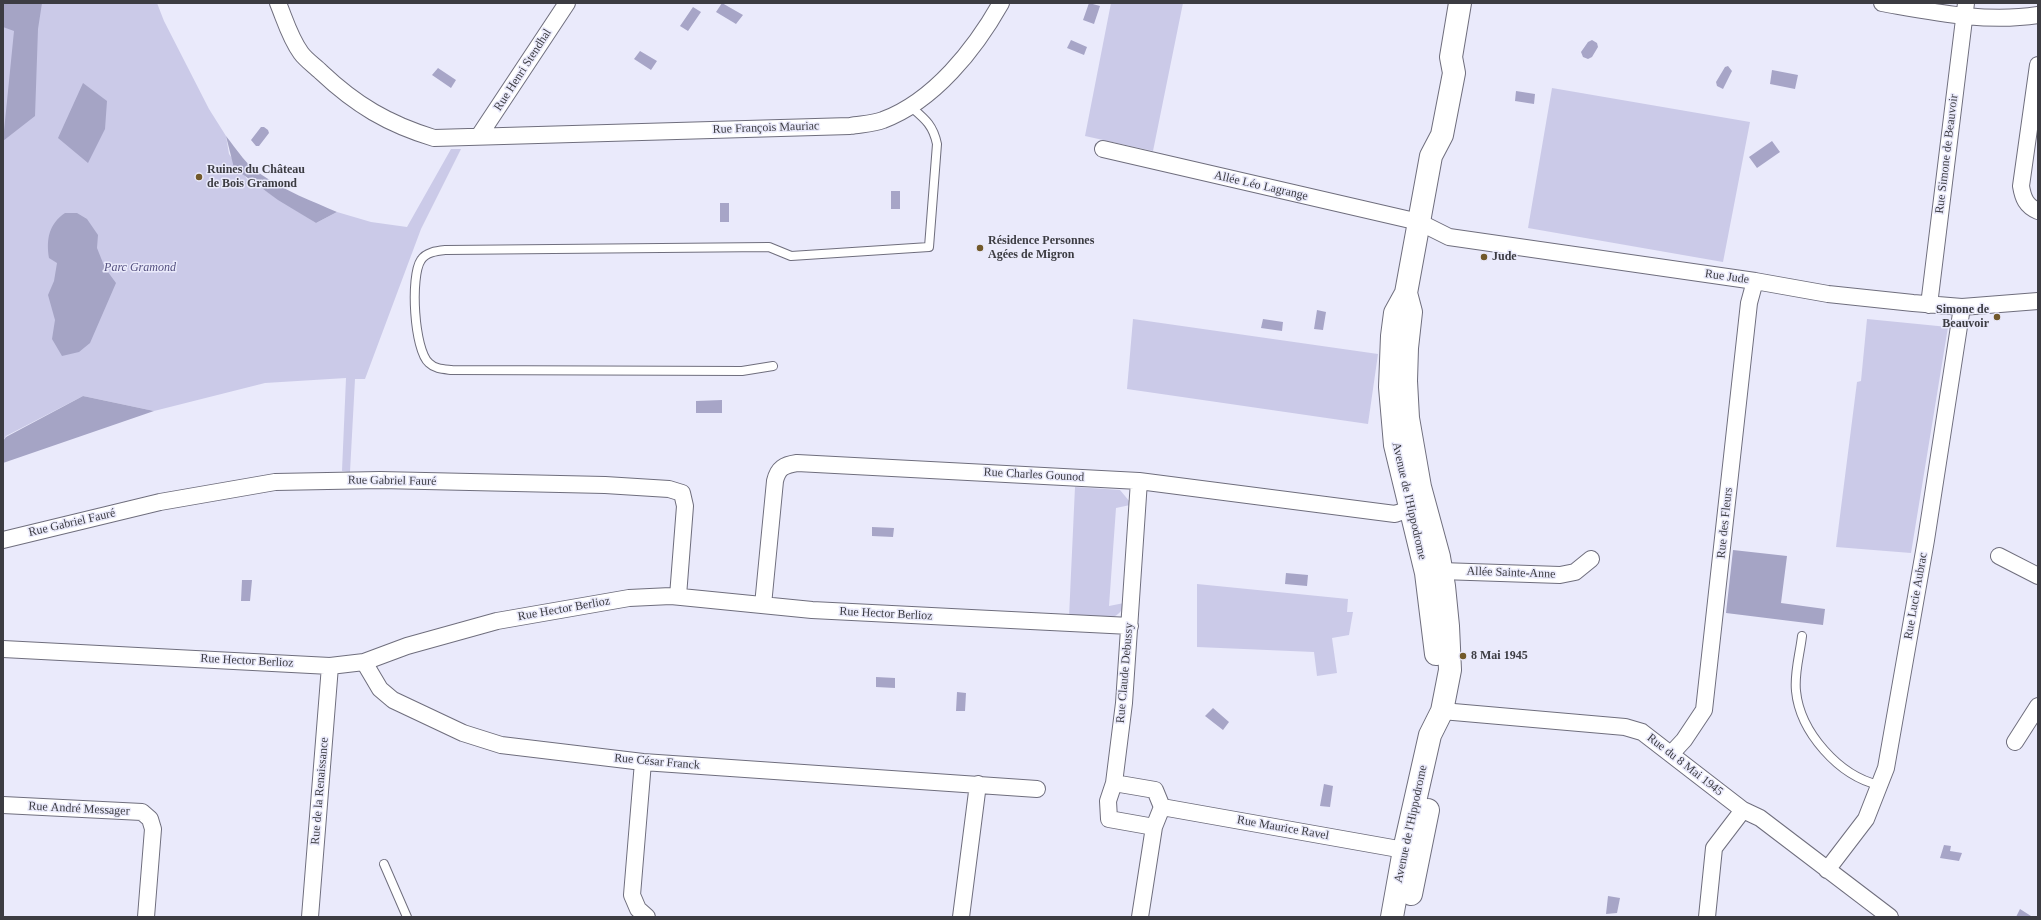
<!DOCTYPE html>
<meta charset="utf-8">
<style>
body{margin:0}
#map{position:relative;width:2041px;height:920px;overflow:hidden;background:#eaeafb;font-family:"Times New Roman",serif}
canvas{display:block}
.frame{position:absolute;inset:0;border:4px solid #3c3c42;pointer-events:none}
</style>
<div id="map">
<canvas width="2041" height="920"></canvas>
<div class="frame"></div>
</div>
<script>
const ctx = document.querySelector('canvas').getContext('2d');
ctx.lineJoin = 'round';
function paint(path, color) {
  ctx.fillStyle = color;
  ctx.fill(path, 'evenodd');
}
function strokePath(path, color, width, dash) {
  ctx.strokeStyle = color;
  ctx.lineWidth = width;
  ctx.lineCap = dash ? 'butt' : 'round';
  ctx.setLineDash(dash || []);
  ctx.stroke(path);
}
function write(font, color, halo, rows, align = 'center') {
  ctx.font = font + ' "Times New Roman",serif';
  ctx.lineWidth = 3;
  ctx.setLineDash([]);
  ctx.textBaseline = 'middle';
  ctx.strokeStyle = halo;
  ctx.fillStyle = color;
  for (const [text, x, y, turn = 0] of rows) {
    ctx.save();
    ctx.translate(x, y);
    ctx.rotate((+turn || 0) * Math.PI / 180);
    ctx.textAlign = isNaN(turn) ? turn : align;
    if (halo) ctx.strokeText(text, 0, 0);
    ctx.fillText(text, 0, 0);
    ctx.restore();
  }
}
paint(new Path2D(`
 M 3,3 L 157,3 L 164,21 L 209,109 L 226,136 L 229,154 L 247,179 L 316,223 L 337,212 L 371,222 L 407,227 L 451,149 L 461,149 L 421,229 L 365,379 L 355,379 L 350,472 L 342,471 L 346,378 L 265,383 L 154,411 L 83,396 L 6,436 L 3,441 Z
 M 1111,3 L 1183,3 L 1153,151 L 1085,136 Z
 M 1552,88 L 1750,122 L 1723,262 L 1528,228 Z
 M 1133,319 L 1378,354 L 1368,424 L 1127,389 Z
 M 1867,319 L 1948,327 L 1911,553 L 1836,547 L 1857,382 L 1861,381 Z
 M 1075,487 L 1120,490 L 1130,502 L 1130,505 L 1116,508 L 1109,606 L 1124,603 C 1120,627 1086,618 1069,617 Z
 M 1197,584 L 1348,599 L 1347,612 L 1353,612 L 1349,635 L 1332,638 L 1337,673 L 1317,676 L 1314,652 L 1197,647 Z`), '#cbcae8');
paint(new Path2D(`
 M 3,3 L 42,3 L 38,29 L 35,116 L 3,141 L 14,31 L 3,27 Z
 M 83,83 L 107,101 L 105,129 L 88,163 L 58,138 Z
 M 226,136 C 237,150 247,166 262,175 C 285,191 312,201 337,212 L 316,223 L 278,200 L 234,168 Z
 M 65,213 L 77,213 L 87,219 L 98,235 L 97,248 L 105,268 L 116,283 L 90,343 L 79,352 L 62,356 L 52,339 L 55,320 L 48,295 L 54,281 L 57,263 L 49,258 C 46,239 49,224 65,213 Z
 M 83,396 L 154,411 L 3,463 L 3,441 L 6,437 Z
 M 1733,550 L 1787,556 L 1781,603 L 1825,609 L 1823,625 L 1726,613 Z`), '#a5a4c5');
paint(new Path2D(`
 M 722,3 L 743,15 L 736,24 L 716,12 Z
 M 1089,3 L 1100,6 L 1094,24 L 1083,20 Z
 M 693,7 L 701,12 L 688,31 L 680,26 Z
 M 1071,40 L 1087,47 L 1084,55 L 1067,48 Z
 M 1592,40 L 1597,43 L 1598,47 L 1592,57 L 1588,59 L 1583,57 L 1581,52 L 1588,42 Z
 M 640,51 L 657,61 L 651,70 L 634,59 Z
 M 1728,66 L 1732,71 L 1723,89 L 1717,86 L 1716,82 L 1725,67 Z
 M 438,68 L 456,80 L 451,88 L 432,75 Z
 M 1772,70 L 1798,75 L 1795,89 L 1770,84 Z
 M 1516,91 L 1535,94 L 1534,104 L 1515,101 Z
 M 261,127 L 264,127 L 268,130 L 269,133 L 259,146 L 256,146 L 251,140 Z
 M 1772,141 L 1780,152 L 1757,168 L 1749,157 Z
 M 891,191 L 900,191 L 900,209 L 891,209 Z
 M 720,203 L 729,203 L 729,222 L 720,222 Z
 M 1317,310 L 1326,312 L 1323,330 L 1314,329 Z
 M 1263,319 L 1283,322 L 1282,331 L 1261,328 Z
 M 722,400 L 722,413 L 696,413 L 696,401 Z
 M 872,527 L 894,528 L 893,537 L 872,536 Z
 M 1286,573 L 1308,575 L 1307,586 L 1285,584 Z
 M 242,580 L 252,580 L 250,601 L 241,601 Z
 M 876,677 L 895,678 L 895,688 L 876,687 Z
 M 957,692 L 966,693 L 965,711 L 956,711 Z
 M 1213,708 L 1229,722 L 1223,730 L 1205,716 Z
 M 1324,784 L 1333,786 L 1330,807 L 1320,806 Z
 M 1944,845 L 1951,846 L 1950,851 L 1962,853 L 1959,861 L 1940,858 Z
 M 1608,896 L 1620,898 L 1617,913 L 1606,914 Z
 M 2020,909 L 2031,916 L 2031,917 L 2016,917 Z`), '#a7a5c7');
const lane = new Path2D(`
 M 773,366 L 742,371 L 452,370 C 443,369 435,369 429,363 C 414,350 410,276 421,260 C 426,252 437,251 446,250 L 769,247 L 791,256 L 929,247 L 937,144 C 933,125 925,119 911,107
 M 1802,636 C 1800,654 1794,673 1796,691 C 1800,732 1839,776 1879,785
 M 384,864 L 407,917`);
const street = new Path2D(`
 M 278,3 C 285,20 290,38 301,53 C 306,60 315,66 321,72 C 356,105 388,124 434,138 L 850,126 C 861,124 873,124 883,120 C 934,101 975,49 1001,3
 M 1882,3 C 1934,12 1985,23 2038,15
 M 2038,65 L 2021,186 C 2023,198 2026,206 2038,211
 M 479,136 L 567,3
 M 1103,149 L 1419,222 L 1449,237 L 1755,281 L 1828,294 L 1913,303 L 1962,307 L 2038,301
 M 1929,305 L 1966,3
 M 1139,481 L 1124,703 L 1114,783 L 1108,801 L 1109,819 L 1154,827
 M 3,540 L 160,502 L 275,482 L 380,480 L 605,485 L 669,489 L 682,493 L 685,506 L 678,596
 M 1999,556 L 2038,576
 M 1431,572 L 1441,571 L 1560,575 L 1575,572 L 1591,559
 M 763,605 L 775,481 C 778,468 784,465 797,463 L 1139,481 L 1395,514 L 1421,505
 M 3,649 L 330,666 L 364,662 L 407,646 L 497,621 L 629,598 L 671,596 L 812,610 L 1130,626
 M 364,662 L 380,689 L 393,700 L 463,733 L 501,745 L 643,762 L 1037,789
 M 1442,711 L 1625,727 L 1642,732 L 1743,810 L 1760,818 L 1890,917
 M 2015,742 L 2038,706
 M 1671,754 L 1684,740 L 1704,710 L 1749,303 L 1755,281
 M 643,762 L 632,895 L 638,909 L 647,917
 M 1114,783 L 1155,790 L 1162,807
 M 3,805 L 142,812 L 150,819 L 153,829 L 146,917
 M 1827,870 L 1866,819 L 1886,768 L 1926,540 L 1962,307
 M 310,917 L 330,666
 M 961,917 L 978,784
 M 1140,917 L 1154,827 L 1162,807 L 1404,850
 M 1707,917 L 1714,848 L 1743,810`);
const secondary = new Path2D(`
 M 1406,293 L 1395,313 L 1392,336 L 1390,387 L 1395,445 L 1426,573 L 1436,654
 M 1411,894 L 1428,810
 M 1392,917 L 1404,850 L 1430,735 L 1442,711 L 1450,670 L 1448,626 L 1444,586 L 1439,557 L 1420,487 L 1408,418 L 1406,381 L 1407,348 L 1411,312 L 1406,293 L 1431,156 L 1442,135 L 1454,73 L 1451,57 L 1460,3`);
strokePath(lane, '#6f6e7d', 10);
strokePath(street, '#6f6e7d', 18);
strokePath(secondary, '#6f6e7d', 24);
strokePath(lane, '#fff', 8);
strokePath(street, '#fff', 16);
strokePath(secondary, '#fff', 22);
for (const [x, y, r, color] of [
 [199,177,4,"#72592a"],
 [980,248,4,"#72592a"],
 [1484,257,4,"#72592a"],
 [1997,317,4,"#72592a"],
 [1463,656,4,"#72592a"]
]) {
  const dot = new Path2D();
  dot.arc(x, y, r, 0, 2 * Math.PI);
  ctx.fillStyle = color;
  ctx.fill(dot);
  strokePath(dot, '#eaeafb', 1.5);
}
write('12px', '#3c3c42', '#eaeafb', [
 ["Rue Henri Stendhal",523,70,-57],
 ["Rue François Mauriac",766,128,-2],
 ["Rue Simone de Beauvoir",1947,154,-83],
 ["Allée Léo Lagrange",1261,186,13],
 ["Rue Jude",1727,277,8],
 ["Rue Charles Gounod",1034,475,3],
 ["Rue Gabriel Fauré",392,481,1],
 ["Avenue de l'Hippodrome",1409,501,77],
 ["Rue Gabriel Fauré",72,523,-13],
 ["Rue des Fleurs",1725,523,-84],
 ["Allée Sainte-Anne",1511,573,2],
 ["Rue Lucie Aubrac",1916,596,-80],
 ["Rue Hector Berlioz",564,609,-10],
 ["Rue Hector Berlioz",886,614,3],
 ["Rue Hector Berlioz",247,661,3],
 ["Rue Claude Debussy",1125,673,-85],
 ["Rue César Franck",657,762,5],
 ["Rue du 8 Mai 1945",1685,765,38],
 ["Rue de la Renaissance",320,791,-85],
 ["Rue André Messager",79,809,3],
 ["Avenue de l'Hippodrome",1411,824,-78],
 ["Rue Maurice Ravel",1283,828,10]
]);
write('bold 12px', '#3c3c42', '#eaeafb', [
 ["Ruines du Château",207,170],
 ["de Bois Gramond",207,184],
 ["Résidence Personnes",988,241],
 ["Agées de Migron",988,255],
 ["Jude",1492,257],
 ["Simone de",1989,310,"right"],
 ["Beauvoir",1989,324,"right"],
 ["8 Mai 1945",1471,656]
], 'left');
write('italic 12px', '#534f7f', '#eaeafb', [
 ["Parc Gramond",140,268]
]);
</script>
